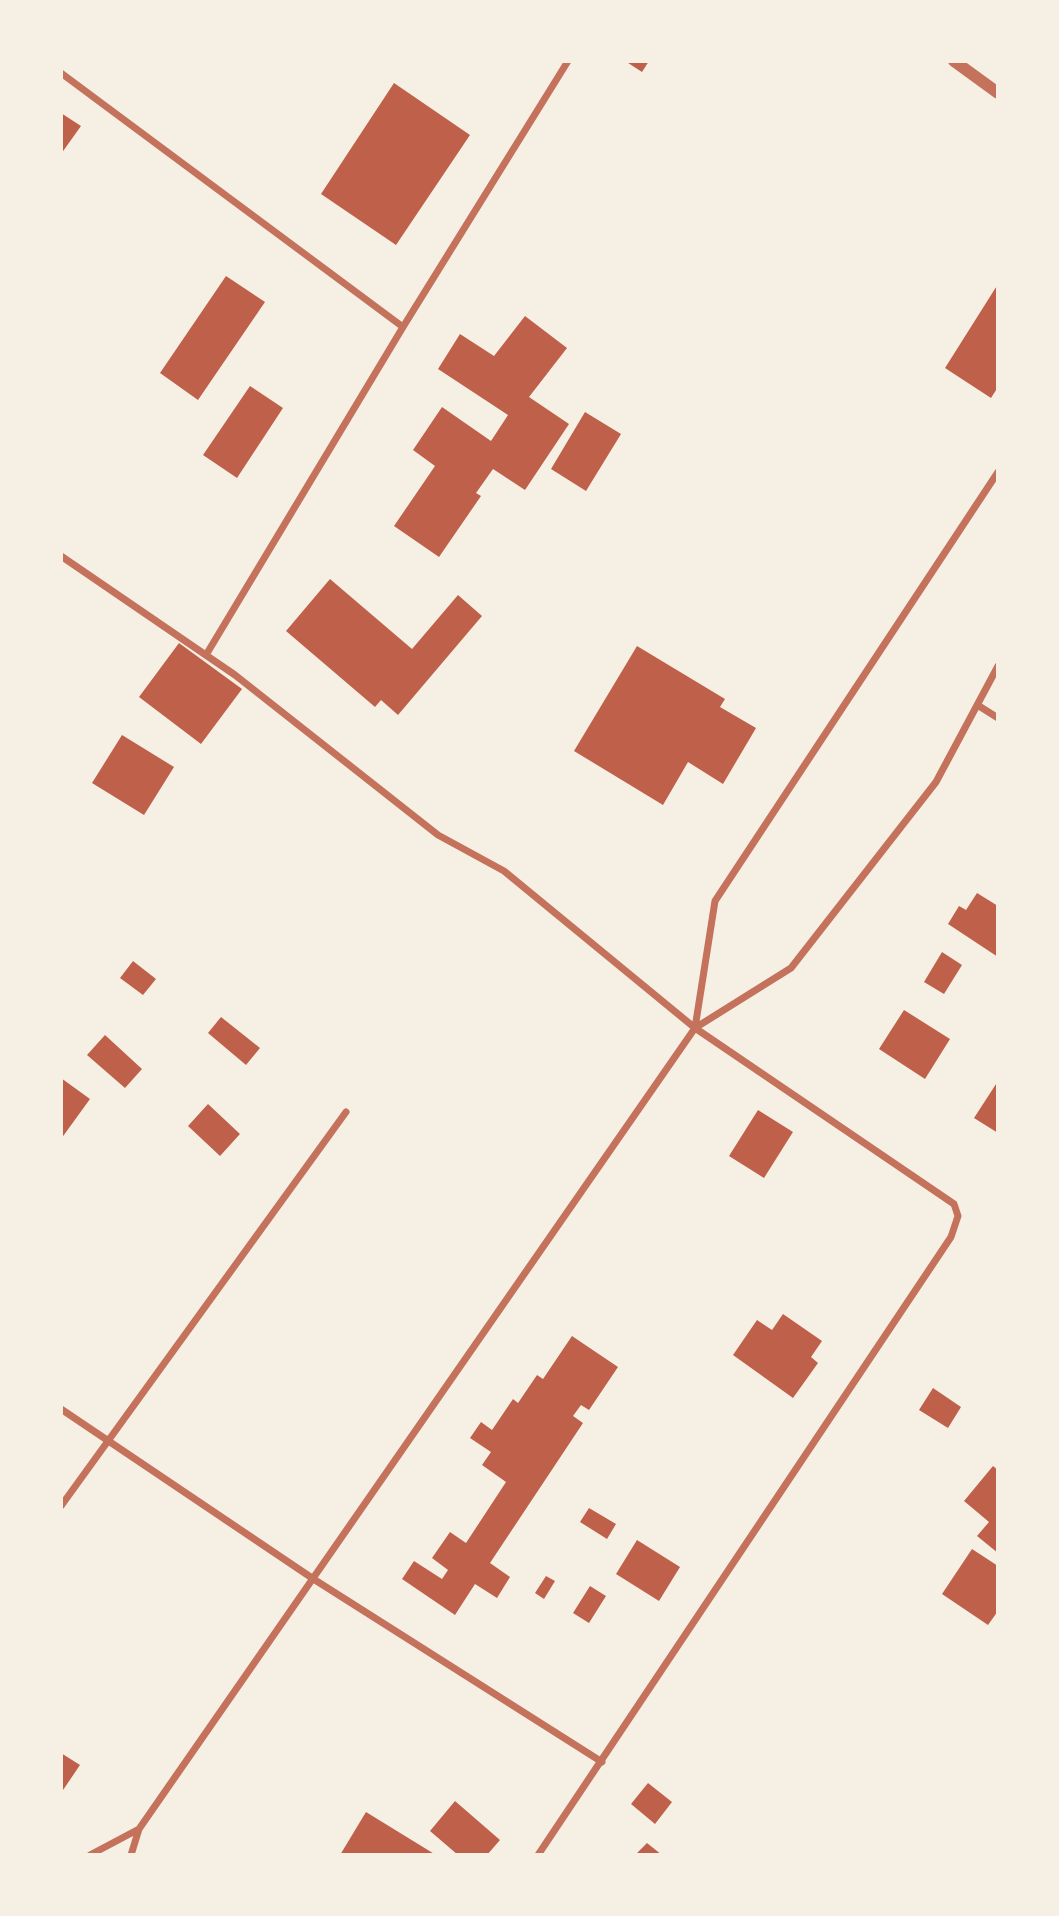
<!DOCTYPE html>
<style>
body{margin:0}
#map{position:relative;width:1059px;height:1916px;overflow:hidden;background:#f6efe4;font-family:Ubuntu,sans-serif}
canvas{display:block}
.frame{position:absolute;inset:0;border:63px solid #f6efe4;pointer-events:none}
</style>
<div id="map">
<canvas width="1059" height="1916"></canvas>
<div class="frame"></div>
</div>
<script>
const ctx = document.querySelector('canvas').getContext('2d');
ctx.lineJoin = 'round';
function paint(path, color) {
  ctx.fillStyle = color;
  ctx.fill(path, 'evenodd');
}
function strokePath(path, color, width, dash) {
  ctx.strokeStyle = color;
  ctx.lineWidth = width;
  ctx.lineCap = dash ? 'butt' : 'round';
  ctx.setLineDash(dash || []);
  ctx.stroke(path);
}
paint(new Path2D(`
 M 625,61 L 649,61 L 642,72 Z
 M 394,83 L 470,135 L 396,245 L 321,194 Z
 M 61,113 L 81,126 L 61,154 Z
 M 226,276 L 265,302 L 198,400 L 160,373 Z
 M 998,284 L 998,387 L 991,398 L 945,368 Z
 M 525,316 L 567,348 L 529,397 L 569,424 L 525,490 L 493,469 L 476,493 L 481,496 L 439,557 L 394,526 L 435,466 L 413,450 L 442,407 L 491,441 L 508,415 L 438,369 L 460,334 L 494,356 Z
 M 250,386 L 283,408 L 237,478 L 203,455 Z
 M 585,412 L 621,434 L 586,491 L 551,469 Z
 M 330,579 L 412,649 L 458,595 L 482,616 L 398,715 L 381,700 L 375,707 L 286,631 Z
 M 179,643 L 242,689 L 201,744 L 139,697 Z
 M 637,646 L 725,699 L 720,707 L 756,728 L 723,784 L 688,762 L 663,805 L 574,751 Z
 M 122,735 L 174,767 L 144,815 L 92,783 Z
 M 977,893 L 998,906 L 998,957 L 948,924 L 959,906 L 966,910 Z
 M 942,952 L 962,965 L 944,994 L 924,982 Z
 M 133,961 L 156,979 L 143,995 L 120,978 Z
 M 904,1010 L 950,1039 L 925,1079 L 879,1049 Z
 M 221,1017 L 260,1048 L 246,1065 L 208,1033 Z
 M 105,1035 L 142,1069 L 125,1088 L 87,1055 Z
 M 61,1078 L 90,1099 L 61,1139 Z
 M 998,1081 L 998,1133 L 974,1118 Z
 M 208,1104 L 240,1134 L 220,1156 L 188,1126 Z
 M 758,1110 L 793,1132 L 764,1178 L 729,1156 Z
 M 783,1314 L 822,1341 L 811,1357 L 818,1363 L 793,1398 L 733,1355 L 757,1320 L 772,1330 Z
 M 572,1336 L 618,1367 L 589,1410 L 581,1405 L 573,1416 L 583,1423 L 490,1563 L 510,1577 L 497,1598 L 475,1584 L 455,1615 L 402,1579 L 414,1561 L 442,1579 L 448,1570 L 432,1558 L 450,1532 L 466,1543 L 506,1482 L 482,1465 L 491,1452 L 470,1438 L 481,1422 L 492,1430 L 513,1399 L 518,1403 L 537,1375 L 543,1379 Z
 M 933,1388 L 961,1407 L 948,1428 L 919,1410 Z
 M 993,1466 L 998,1470 L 998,1553 L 977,1536 L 989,1522 L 964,1501 Z
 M 589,1508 L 616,1524 L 607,1539 L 580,1522 Z
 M 637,1540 L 680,1567 L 659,1601 L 616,1574 Z
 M 972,1549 L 998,1566 L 998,1611 L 988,1625 L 942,1594 Z
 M 546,1576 L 555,1581 L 544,1599 L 535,1593 Z
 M 590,1586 L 606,1596 L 589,1623 L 573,1613 Z
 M 61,1753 L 80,1765 L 61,1793 Z
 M 648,1783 L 672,1802 L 655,1824 L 631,1804 Z
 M 455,1801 L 500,1840 L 487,1855 L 458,1855 L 430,1831 Z
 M 366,1812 L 436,1855 L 340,1855 Z
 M 647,1843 L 662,1855 L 635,1855 Z`), '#bf614a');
strokePath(new Path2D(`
 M 61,73 L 403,327
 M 61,556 L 235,675 L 438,835 L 504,871 L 695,1028 L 954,1204 L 958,1216 L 951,1237 L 538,1855
 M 206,655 L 403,327 L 568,61
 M 979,706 L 998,718
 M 695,1028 L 715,901 L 998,472
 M 61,1409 L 315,1580 L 602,1762
 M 61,1506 L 346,1112
 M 90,1855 L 139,1829
 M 131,1855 L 139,1829 L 695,1028 L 791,968 L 936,782 L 998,666`), '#c5725c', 7);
strokePath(new Path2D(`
 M 954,61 L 998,93`), '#c5725c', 12);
</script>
